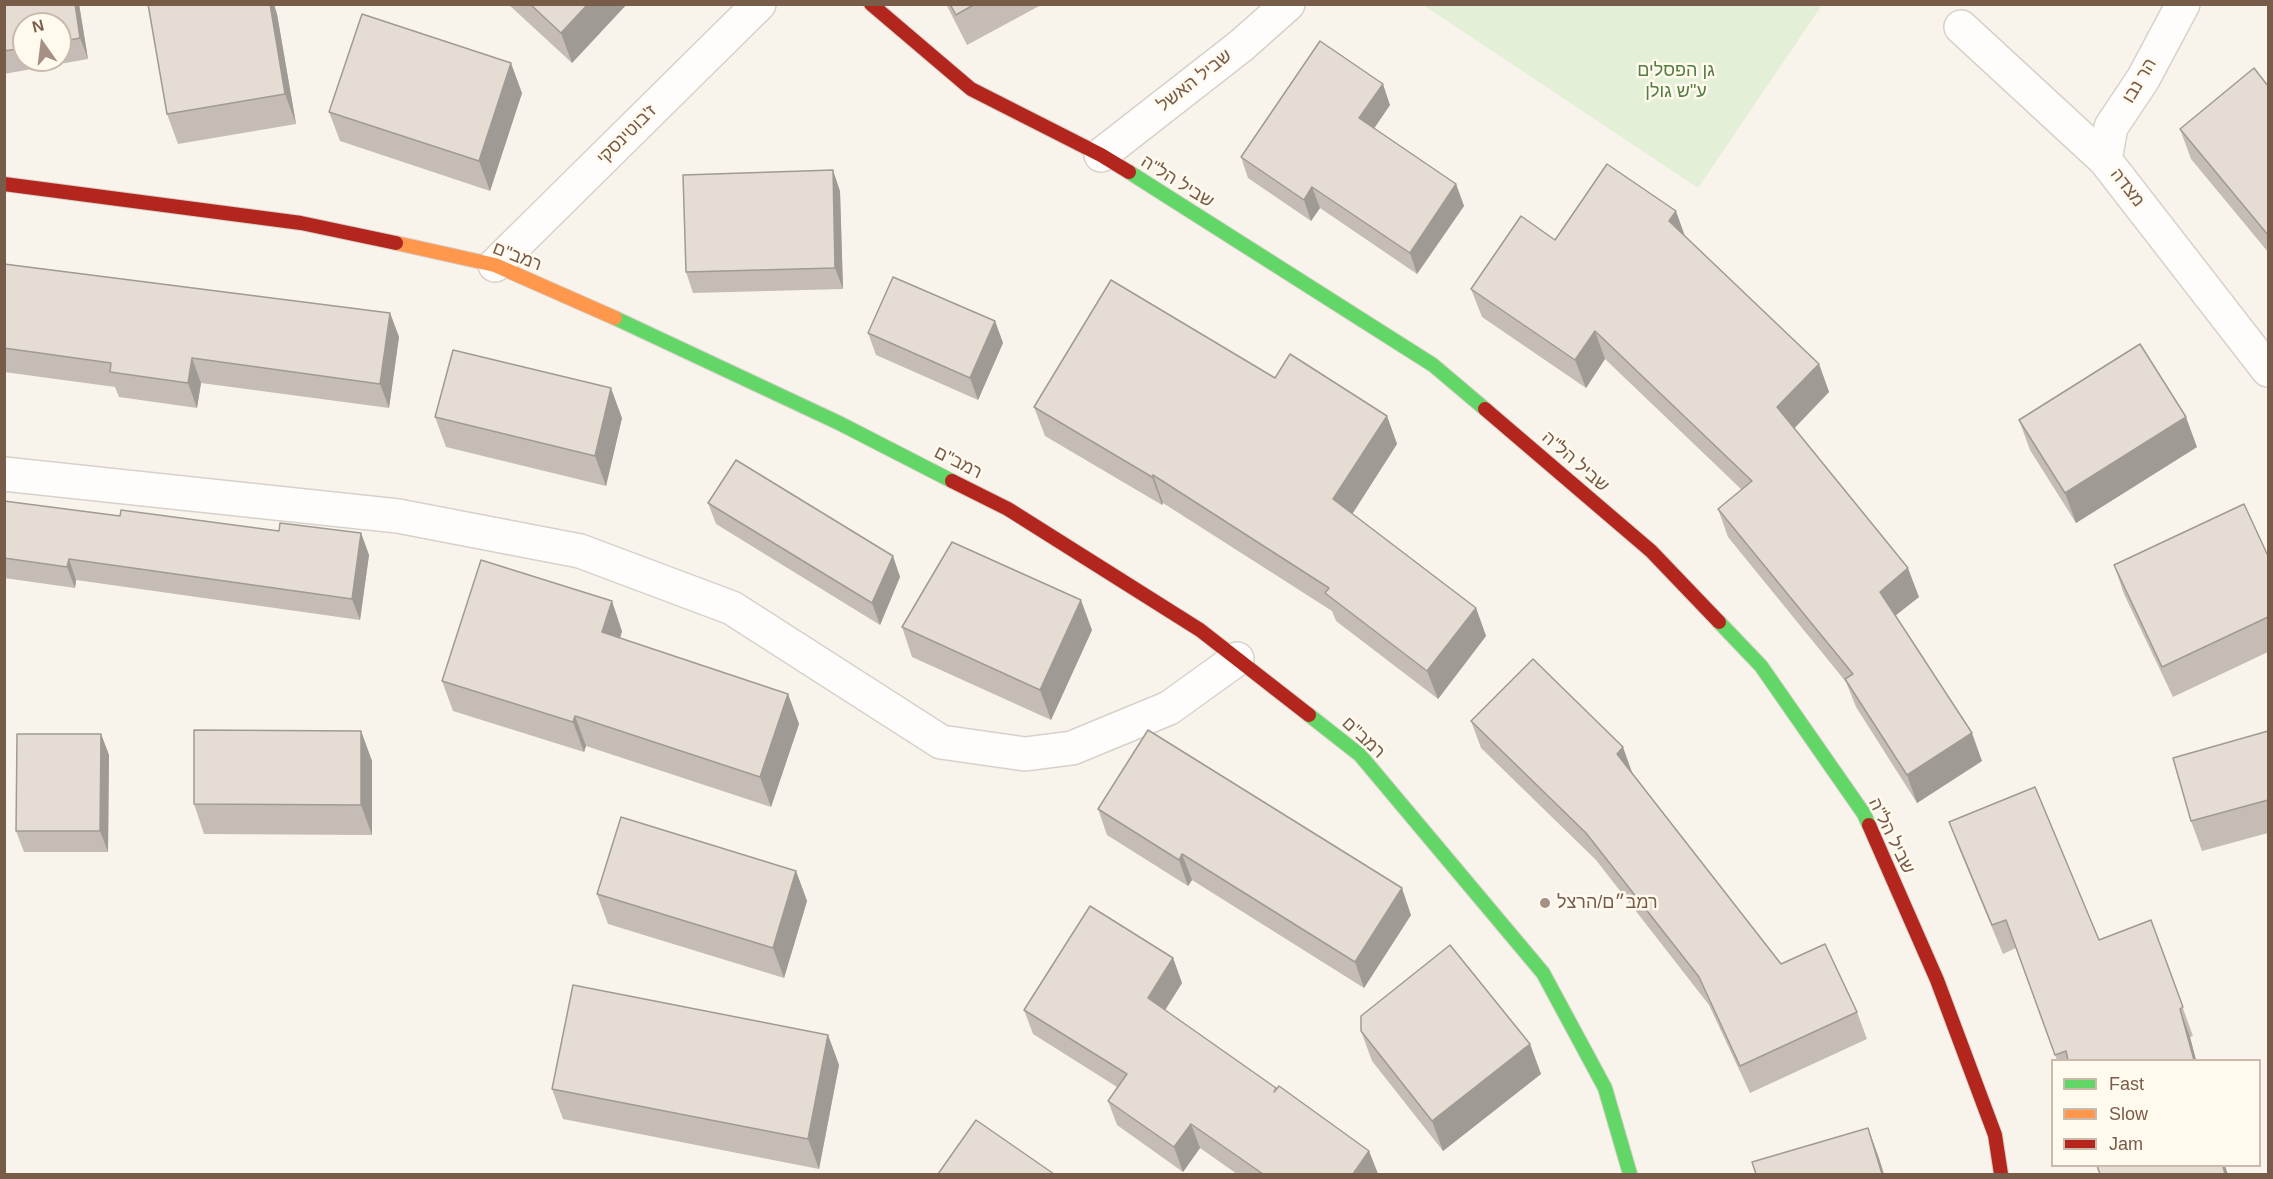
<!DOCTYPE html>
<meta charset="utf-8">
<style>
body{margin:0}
#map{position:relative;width:2273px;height:1179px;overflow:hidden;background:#f8f4ec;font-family:Arial,sans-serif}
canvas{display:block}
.frame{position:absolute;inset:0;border:6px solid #785c4a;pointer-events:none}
.legend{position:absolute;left:2051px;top:1059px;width:210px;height:108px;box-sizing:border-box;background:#fff9ee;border:2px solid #c9baac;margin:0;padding:8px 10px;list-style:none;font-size:18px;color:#785c4a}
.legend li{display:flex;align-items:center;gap:12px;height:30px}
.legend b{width:30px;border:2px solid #c9baac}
.north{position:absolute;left:12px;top:12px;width:60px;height:60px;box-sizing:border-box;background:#fff9ee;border:2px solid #c9baac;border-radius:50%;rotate:346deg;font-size:16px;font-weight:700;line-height:24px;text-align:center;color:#785c4a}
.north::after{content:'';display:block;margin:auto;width:21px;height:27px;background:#a59183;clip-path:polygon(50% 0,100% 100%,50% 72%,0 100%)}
</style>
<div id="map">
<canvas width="2273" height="1179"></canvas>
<div class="frame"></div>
<ul class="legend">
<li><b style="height:8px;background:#63d668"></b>Fast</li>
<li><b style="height:8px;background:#ff974d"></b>Slow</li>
<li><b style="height:8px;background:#b3261e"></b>Jam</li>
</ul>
<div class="north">N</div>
</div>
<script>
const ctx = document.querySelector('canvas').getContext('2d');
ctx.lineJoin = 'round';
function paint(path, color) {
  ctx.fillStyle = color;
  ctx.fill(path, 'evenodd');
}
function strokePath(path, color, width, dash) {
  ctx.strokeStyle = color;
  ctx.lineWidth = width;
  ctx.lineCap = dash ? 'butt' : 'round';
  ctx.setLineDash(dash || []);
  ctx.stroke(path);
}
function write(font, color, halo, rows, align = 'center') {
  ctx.font = font + ' Arial,Heebo,sans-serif';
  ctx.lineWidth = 5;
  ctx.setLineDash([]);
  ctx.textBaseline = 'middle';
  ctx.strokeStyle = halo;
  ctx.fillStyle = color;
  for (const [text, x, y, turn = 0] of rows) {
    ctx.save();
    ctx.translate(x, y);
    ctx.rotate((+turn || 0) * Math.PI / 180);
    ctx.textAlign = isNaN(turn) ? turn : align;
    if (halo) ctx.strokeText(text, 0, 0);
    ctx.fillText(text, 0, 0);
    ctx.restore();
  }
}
paint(new Path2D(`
 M 1423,5 L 1822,4 L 1822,5 L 1698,188 Z`), '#e4efd7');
const street = new Path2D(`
 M 1961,27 L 2105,160 L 2268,370
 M 1101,155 L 1242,45 L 1288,4
 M 2105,160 L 2111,127 L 2143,79 L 2183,4
 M 495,265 L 759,4
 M 4,474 L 398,516 L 580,551 L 732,608 L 941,742 L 1025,754 L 1072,748 L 1169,708 L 1237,659`);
const fast = new Path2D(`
 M 1129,172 L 1433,365 L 1485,409
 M 615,318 L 839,423 L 952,481
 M 1719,622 L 1761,666 L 1864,814 L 1869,825
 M 1309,715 L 1360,755 L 1543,973 L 1605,1088 L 1630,1174`);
const slow = new Path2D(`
 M 396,243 L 495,265 L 615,318`);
const jam = new Path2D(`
 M 871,4 L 971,89 L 1101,155 L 1129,172
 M 4,184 L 301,223 L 396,243
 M 1485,409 L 1651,551 L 1719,622
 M 952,481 L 1008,509 L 1200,630 L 1309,715
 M 1869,825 L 1937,980 L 1995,1135 L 2001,1174`);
strokePath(street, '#d7d1ca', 36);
strokePath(fast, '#d8d0c8', 16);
strokePath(slow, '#d8d0c8', 16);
strokePath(jam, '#d8d0c8', 16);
strokePath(street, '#fefdfc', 33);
strokePath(fast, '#63d668', 14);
strokePath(slow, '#ff974d', 14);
strokePath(jam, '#b3261e', 14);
paint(new Path2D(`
 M 4,4 L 79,4 L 88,59 L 4,74 ZM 24,24 L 60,24 L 60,60 L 24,60 Z
 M 508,4 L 627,4 L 572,63 Z
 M 946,4 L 1043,4 L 967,45 Z
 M 277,14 L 296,124 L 178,144 L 167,114 Z
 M 2268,86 L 2268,252 L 2191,159 L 2180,129 Z
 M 522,93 L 490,191 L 340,141 L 329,112 Z
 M 1390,105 L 1374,128 L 1456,184 L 1464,206 L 1417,274 L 1320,208 L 1311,221 L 1248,178 L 1241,157 Z
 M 840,191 L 843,289 L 693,293 L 686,272 Z
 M 1685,236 L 1819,364 L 1829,392 L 1794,428 L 1919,597 L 1895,615 L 1982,761 L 1917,803 L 1856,707 L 1846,682 L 1728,537 L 1718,509 L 1742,490 L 1605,359 L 1586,388 L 1482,317 L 1471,289 L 1555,240 Z
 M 4,259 L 6,264 L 390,313 L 399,337 L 389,408 L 201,383 L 197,408 L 119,397 L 115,387 L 4,372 Z
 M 995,321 L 1003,343 L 978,400 L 876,355 L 868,333 Z
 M 1275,378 L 1387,416 L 1397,444 L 1352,514 L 1476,608 L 1486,636 L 1438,699 L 1336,621 L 1332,611 L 1163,503 L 1162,505 L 1045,436 L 1034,407 Z
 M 435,417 L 622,418 L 606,486 L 446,447 Z
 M 2019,420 L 2197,447 L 2076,523 L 2030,450 Z
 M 4,501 L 120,516 L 279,531 L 361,533 L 369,555 L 360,620 L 76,580 L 75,588 L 4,578 Z
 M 708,503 L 893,556 L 900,577 L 880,625 L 716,524 Z
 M 2268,556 L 2268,652 L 2173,697 L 2124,594 L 2114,565 Z
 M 902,627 L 1092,630 L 1051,720 L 912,657 Z
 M 622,631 L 620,638 L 788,694 L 799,724 L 771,807 L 586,746 L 584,752 L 453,711 L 442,681 Z
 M 1471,721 L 1633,775 L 1781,964 L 1857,1012 L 1867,1039 L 1750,1093 L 1709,1005 L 1596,860 L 1481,748 Z
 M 361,731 L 372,761 L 372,835 L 204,834 L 194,804 Z
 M 2268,731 L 2268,833 L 2202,851 L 2191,821 Z
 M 101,734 L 109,755 L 108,852 L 24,852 L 16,831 Z
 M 1098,809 L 1411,915 L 1364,988 L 1192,880 L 1188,886 L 1107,835 Z
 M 1949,822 L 2099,940 L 2151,920 L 2193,1036 L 2190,1037 L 2196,1060 L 2057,1060 L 2016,948 L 2003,954 L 1960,851 Z
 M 796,871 L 807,901 L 784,978 L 608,924 L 597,894 Z
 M 1173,958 L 1182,983 L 1165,1010 L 1276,1088 L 1369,1151 L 1378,1174 L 1237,1174 L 1200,1148 L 1183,1172 L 1117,1125 L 1108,1101 L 1117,1087 L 1033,1034 L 1024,1010 Z
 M 1361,1031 L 1530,1044 L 1541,1074 L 1443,1151 L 1372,1061 Z
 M 828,1035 L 839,1065 L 819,1169 L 563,1119 L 552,1089 Z`), '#c5bdb5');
paint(new Path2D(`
 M 75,4 L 79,4 L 88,59 L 80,38 Z
 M 270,4 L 274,4 L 277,14 L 296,124 L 285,94 Z
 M 588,4 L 627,4 L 572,63 L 561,33 Z
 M 511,63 L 522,93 L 490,191 L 479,161 Z
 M 1383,84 L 1390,105 L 1367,139 L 1359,118 Z
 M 833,170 L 840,191 L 843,289 L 835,268 Z
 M 1456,184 L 1464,206 L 1417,274 L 1410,253 Z
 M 1312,187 L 1320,208 L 1311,221 L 1304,200 Z
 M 1676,211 L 1686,239 L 1669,221 Z
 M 390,313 L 399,337 L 389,408 L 380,384 Z
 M 995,321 L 1003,343 L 978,400 L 970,378 Z
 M 1595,331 L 1605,359 L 1586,388 L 1575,360 Z
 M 192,358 L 201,383 L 197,408 L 188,383 Z
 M 1819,364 L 1829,392 L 1787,436 L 1777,407 Z
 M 611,388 L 622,418 L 606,486 L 595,456 Z
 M 1387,416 L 1397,444 L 1344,527 L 1333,499 Z
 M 2186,417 L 2197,447 L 2076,523 L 2065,493 Z
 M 1153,475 L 1163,503 L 1162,505 L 1152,477 Z
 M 361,533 L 369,555 L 360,620 L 352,599 Z
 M 893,556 L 900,577 L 880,625 L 872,603 Z
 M 69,559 L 76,580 L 75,588 L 67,567 Z
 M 1908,568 L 1919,597 L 1890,620 L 1880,592 Z
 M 1081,600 L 1092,630 L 1051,720 L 1040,690 Z
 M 612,601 L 622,631 L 613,662 L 602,632 Z
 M 1476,608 L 1486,636 L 1438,699 L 1427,671 Z
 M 788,694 L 799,724 L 771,807 L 760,777 Z
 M 575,716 L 586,746 L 584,752 L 573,722 Z
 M 361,731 L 372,761 L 372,835 L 361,805 Z
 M 1972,733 L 1982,761 L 1917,803 L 1907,775 Z
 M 101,734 L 109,755 L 108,852 L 100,831 Z
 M 1623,747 L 1633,775 L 1627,781 L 1617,754 Z
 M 1182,854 L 1192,880 L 1188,886 L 1179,860 Z
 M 796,871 L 807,901 L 784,978 L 773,948 Z
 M 1402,888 L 1411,915 L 1364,988 L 1355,962 Z
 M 1173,958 L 1182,983 L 1157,1023 L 1148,998 Z
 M 2180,1009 L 2190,1037 L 2196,1060 L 2194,1060 Z
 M 828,1035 L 839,1065 L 819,1169 L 808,1139 Z
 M 1530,1044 L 1541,1074 L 1443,1151 L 1432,1121 Z
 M 1191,1124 L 1200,1148 L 1183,1172 L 1174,1147 Z
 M 1868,1128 L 1879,1158 L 1884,1174 L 1882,1174 Z
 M 1369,1151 L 1378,1174 L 1353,1174 Z
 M 2223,1166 L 2225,1166 L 2228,1174 L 2225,1174 Z`), '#a09a94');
const building = new Path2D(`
 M 4,4 L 75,4 L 80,38 L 60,42 L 60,24 L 24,24 L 24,48 L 4,51 Z
 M 148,4 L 270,4 L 285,94 L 167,114 Z
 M 530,4 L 588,4 L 561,33 Z
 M 950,4 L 975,4 L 956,15 Z
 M 362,14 L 511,63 L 479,161 L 329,112 Z
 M 1320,41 L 1383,84 L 1359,118 L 1456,184 L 1410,253 L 1312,187 L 1304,200 L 1241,157 Z
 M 2254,68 L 2268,86 L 2268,235 L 2180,129 Z
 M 1607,164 L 1676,211 L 1669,221 L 1819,364 L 1777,407 L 1908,568 L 1880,592 L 1972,733 L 1907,775 L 1845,679 L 1853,674 L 1718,509 L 1752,481 L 1595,331 L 1575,360 L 1471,289 L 1521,216 L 1555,240 Z
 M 833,170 L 835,268 L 686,272 L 683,175 Z
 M 4,264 L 390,313 L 380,384 L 192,358 L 188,383 L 110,372 L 111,363 L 4,348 Z
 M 893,277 L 995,321 L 970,378 L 868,333 Z
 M 1111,280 L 1275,378 L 1290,354 L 1387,416 L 1333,499 L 1476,608 L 1427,671 L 1325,593 L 1329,588 L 1153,475 L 1152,477 L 1034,407 Z
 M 2140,344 L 2186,417 L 2065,493 L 2019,420 Z
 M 453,350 L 611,388 L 595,456 L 435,417 Z
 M 736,460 L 893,556 L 872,603 L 708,503 Z
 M 4,501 L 120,516 L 121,510 L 279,531 L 280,523 L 361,533 L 352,599 L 69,559 L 67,567 L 4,558 Z
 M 2244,504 L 2268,556 L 2268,617 L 2162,667 L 2114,565 Z
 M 952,542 L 1081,600 L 1040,690 L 902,627 Z
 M 481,560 L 612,601 L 602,632 L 788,694 L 760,777 L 575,716 L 573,722 L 442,681 Z
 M 1533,659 L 1623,747 L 1617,754 L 1781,964 L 1825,944 L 1857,1012 L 1740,1066 L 1699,977 L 1586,833 L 1471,721 Z
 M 194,730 L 361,731 L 361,805 L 194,804 Z
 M 1148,730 L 1402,888 L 1355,962 L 1182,854 L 1179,860 L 1098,809 Z
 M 2268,731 L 2268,800 L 2191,821 L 2173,758 Z
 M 17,734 L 101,734 L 100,831 L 16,831 Z
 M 2035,787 L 2099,940 L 2151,920 L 2183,1007 L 2180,1009 L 2194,1060 L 2068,1060 L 2066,1051 L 2055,1055 L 2006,920 L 1992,925 L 1949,822 Z
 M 621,817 L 796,871 L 773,948 L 597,894 Z
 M 1090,906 L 1173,958 L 1148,998 L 1276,1088 L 1274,1092 L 1279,1086 L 1369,1151 L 1353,1174 L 1263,1174 L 1191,1124 L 1174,1147 L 1108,1101 L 1127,1074 L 1024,1010 Z
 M 1450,945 L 1530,1044 L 1432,1121 L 1361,1031 L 1361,1016 Z
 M 573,985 L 828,1035 L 808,1139 L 552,1089 Z
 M 976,1120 L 1054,1174 L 938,1174 Z
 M 1868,1128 L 1882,1174 L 1756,1174 L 1752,1162 Z
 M 2097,1166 L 2223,1166 L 2225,1174 L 2100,1174 Z`);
paint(building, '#e5dcd3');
strokePath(building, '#a09a94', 1.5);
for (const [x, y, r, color] of [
 [1545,903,6,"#a59183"]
]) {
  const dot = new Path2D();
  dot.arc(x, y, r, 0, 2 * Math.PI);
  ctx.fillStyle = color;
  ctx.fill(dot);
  strokePath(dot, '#fff9ee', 2);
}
write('18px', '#527e42', '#fff9ee', [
 ["גן הפסלים",1676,71],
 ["ע\"ש גולן",1676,92]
]);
write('18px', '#785c4a', '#fff9ee', [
 ["שביל האשל",1195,81,-38],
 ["הר נבו",2140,81,-59],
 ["ז'בוטינסקי",627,135,-45],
 ["שביל הל\"ה",1177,182,32],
 ["מצדה",2127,188,52],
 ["רמב\"ם",517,257,21],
 ["שביל הל\"ה",1575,462,41],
 ["רמב\"ם",958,463,27],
 ["רמב\"ם",1363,738,43],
 ["שביל הל\"ה",1891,836,64]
]);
write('18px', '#785c4a', '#fff9ee', [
 ["רמב״ם/הרצל",1557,903]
], 'left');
</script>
